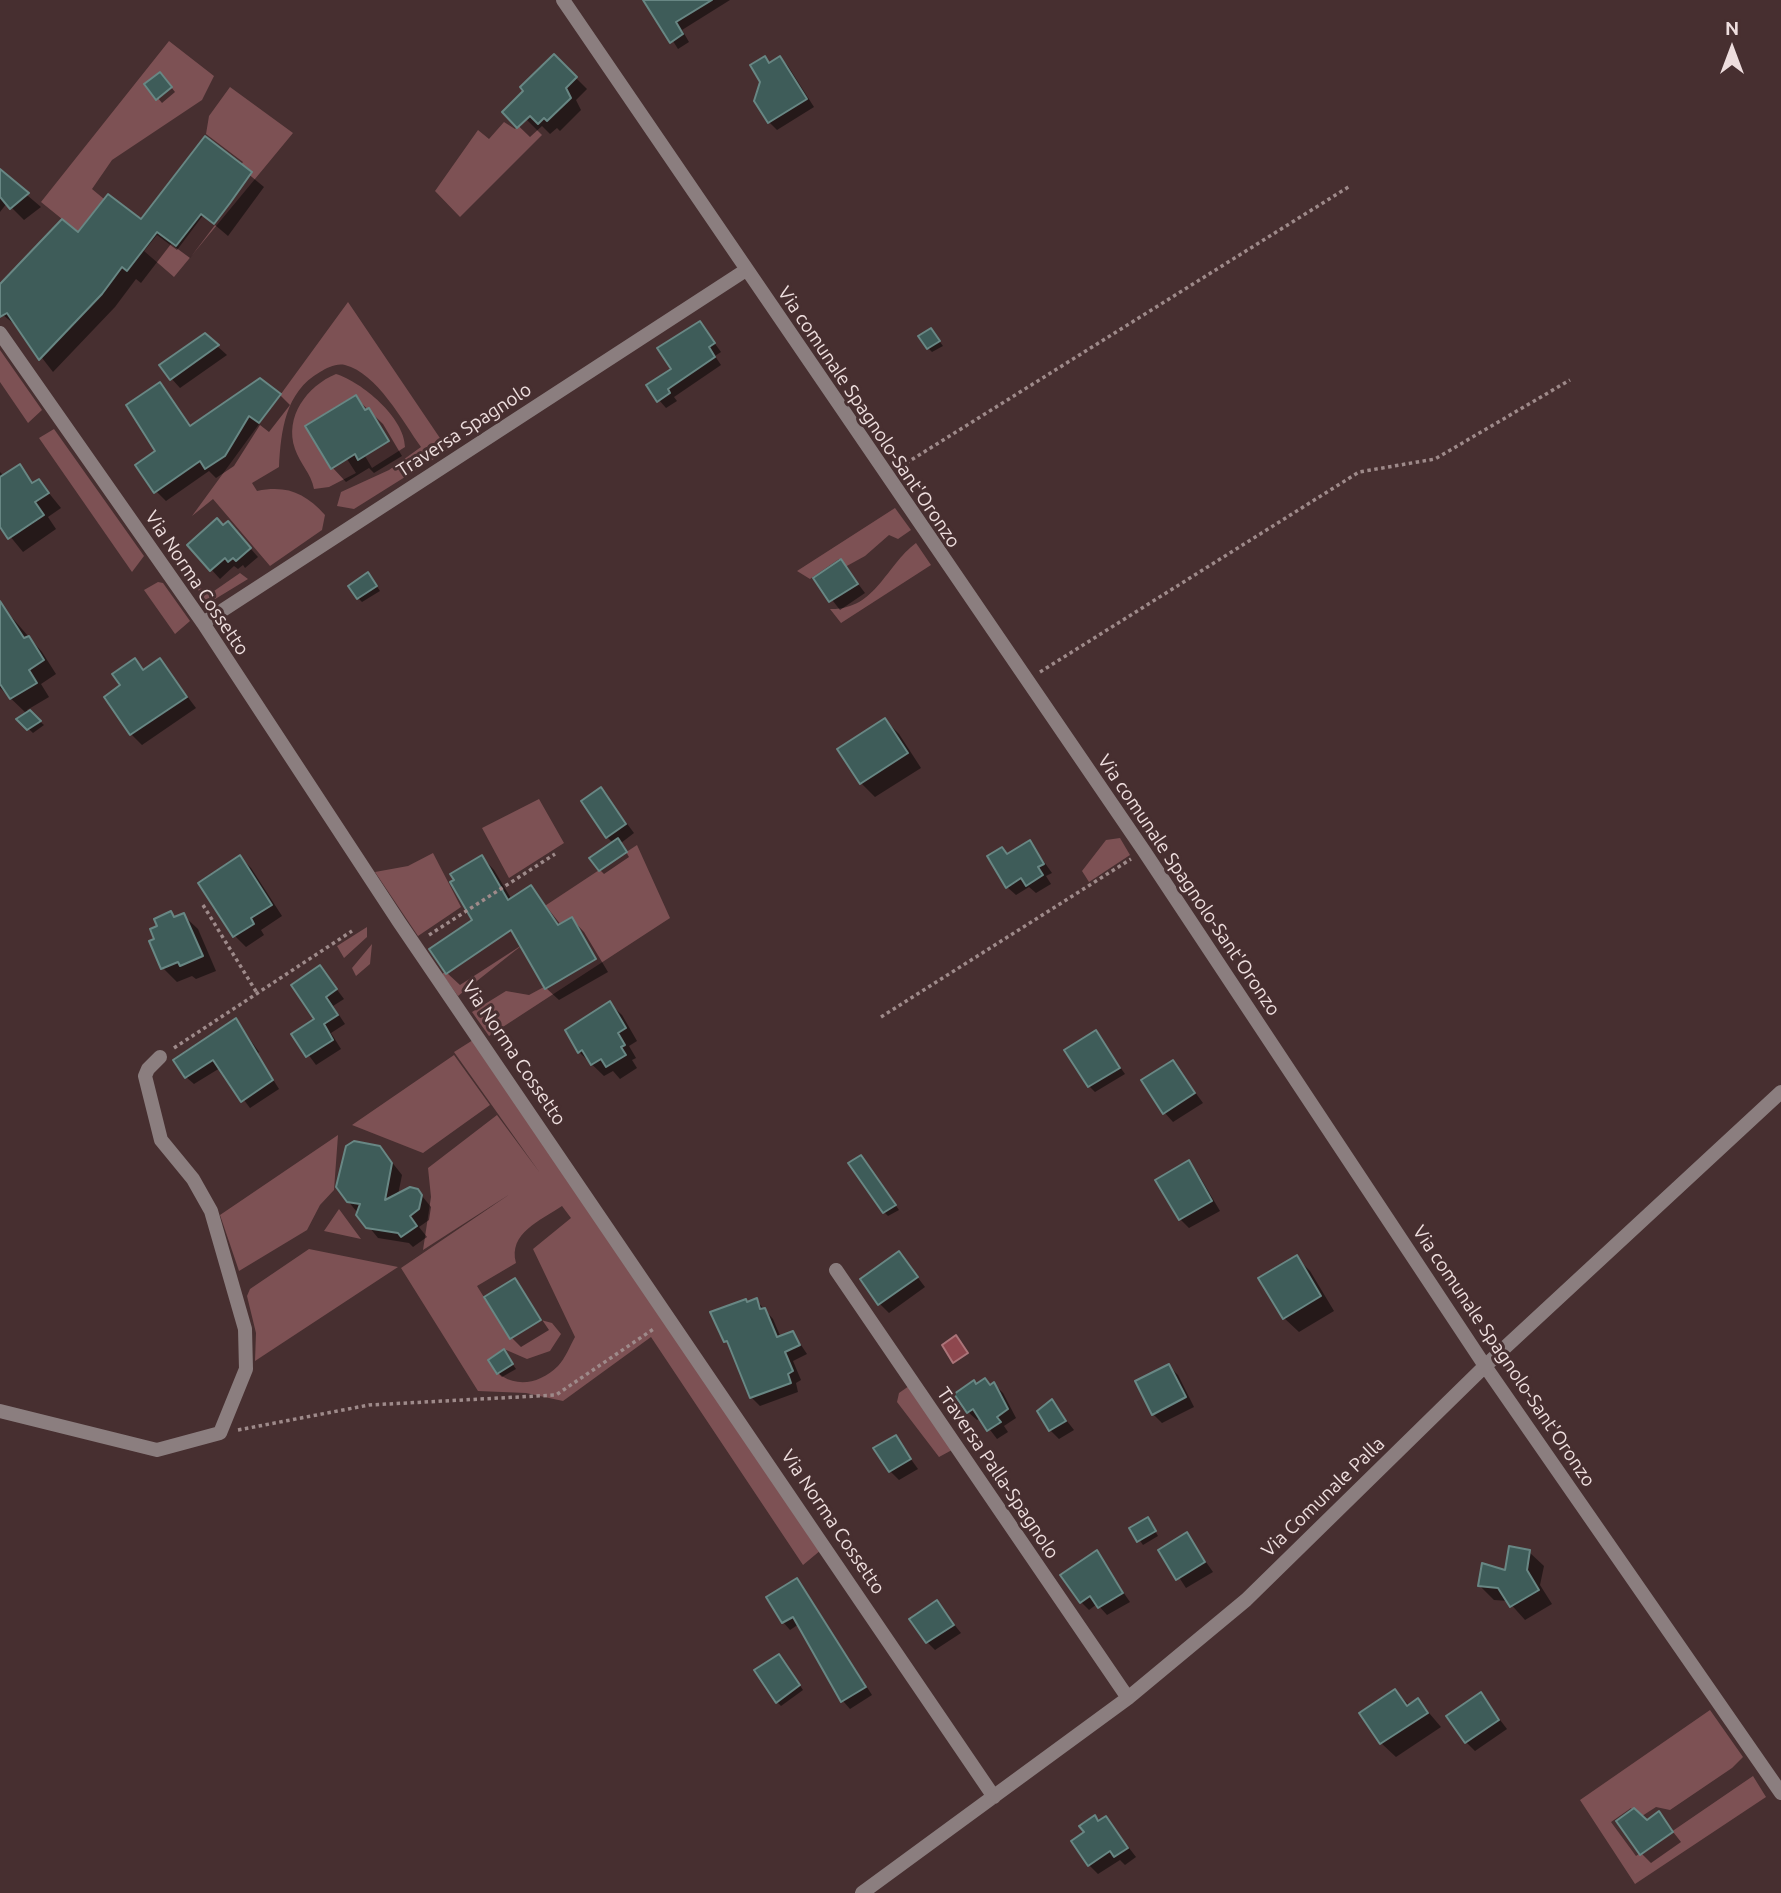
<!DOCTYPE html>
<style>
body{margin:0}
#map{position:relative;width:1781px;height:1893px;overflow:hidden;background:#472f30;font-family:Ubuntu,sans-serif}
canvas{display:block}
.north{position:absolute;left:1697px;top:14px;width:70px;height:70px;-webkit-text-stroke:5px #472f30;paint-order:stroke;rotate:0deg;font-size:19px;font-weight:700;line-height:28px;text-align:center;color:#eedede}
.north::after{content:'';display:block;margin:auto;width:24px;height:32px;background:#eedede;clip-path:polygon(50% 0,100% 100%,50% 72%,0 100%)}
</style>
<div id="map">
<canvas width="1781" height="1893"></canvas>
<div class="north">N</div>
</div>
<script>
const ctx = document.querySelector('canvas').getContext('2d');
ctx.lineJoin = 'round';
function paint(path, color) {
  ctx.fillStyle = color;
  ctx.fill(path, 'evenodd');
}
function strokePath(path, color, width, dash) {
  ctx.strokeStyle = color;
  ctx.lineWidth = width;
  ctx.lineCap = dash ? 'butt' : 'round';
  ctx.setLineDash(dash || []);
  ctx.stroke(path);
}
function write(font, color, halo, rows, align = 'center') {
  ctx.font = font + ' Ubuntu,sans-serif';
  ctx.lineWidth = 6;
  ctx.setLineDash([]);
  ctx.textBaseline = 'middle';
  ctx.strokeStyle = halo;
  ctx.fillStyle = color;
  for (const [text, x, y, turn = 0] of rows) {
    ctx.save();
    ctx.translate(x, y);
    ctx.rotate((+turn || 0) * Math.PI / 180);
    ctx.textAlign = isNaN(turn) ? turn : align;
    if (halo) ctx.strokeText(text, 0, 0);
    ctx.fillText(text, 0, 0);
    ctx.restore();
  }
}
paint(new Path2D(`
 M 169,41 L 214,76 L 202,100 L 112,160 L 92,189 L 104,199 L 78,232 L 41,202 Z
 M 230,87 L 293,133 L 174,277 L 144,251 L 157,235 L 177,250 L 243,162 L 206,134 L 209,116 Z
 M 525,118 L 542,135 L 460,217 L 435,191 L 478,130 L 489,139 L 504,122 L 515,129 Z
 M 348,302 L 448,450 L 354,509 L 337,506 L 341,492 L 389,470 L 421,447 C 403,422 377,373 345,365 C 336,363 327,368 320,372 C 285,392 281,431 279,467 L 252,483 L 257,491 C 287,485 305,493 325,515 L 322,530 L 270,566 L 213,499 L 192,516 Z
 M 0,350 L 42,410 L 28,423 L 0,382 Z
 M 336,374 C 362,382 405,418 405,447 L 372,468 L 365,456 L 389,441 L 369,408 L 365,410 L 355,395 L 305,426 L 331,468 L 347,459 L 356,473 L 329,487 L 314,489 C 311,473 300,464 295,449 C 284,417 307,386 336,374 Z
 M 54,429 L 144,556 L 132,572 L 39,438 Z
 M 895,508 L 911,530 L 898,539 L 889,535 L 865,556 L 845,567 L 839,559 L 810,579 L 797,571 Z
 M 916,543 L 931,565 L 841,623 L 830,609 C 876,610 885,566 916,543 Z
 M 240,573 L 248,579 L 207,604 L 197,588 L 214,591 Z
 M 158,582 L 163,583 L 190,621 L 175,634 L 144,590 Z
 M 539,799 L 564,843 L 509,878 L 482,828 Z
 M 1120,838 L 1130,855 L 1089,882 L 1082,871 L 1106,840 Z
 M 637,845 L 670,918 L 489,1036 L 472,1012 L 506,991 L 529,995 L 596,959 L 572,917 L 521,946 L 458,996 L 442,974 Z
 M 433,853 L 461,907 L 418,936 L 375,872 L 408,866 Z
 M 367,927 L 367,937 L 344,958 L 337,946 Z
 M 372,944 L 370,964 L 356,976 L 352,968 Z
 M 473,1040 L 821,1550 L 803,1565 L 651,1337 L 563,1401 L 526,1393 L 478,1391 L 401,1268 L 510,1194 L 423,1250 L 431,1197 L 428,1168 L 497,1115 L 540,1173 L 454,1052 ZM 562,1206 L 571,1218 L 533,1249 L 575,1337 C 570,1346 565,1359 558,1366 C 535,1389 503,1388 488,1360 L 504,1349 L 527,1359 L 550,1351 L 561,1334 L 552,1323 L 541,1320 L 510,1339 L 477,1286 L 516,1263 C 508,1233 540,1221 562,1206 Z
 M 454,1055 L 490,1105 L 423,1153 L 352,1125 Z
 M 338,1135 L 334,1190 L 320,1205 L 307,1230 L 239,1271 L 220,1215 Z
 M 339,1209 L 361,1239 L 324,1231 Z
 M 309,1249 L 398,1267 L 255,1361 L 256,1333 L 247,1296 L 250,1289 Z
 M 909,1386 L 952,1450 L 939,1457 L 897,1402 L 899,1393 Z
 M 1710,1710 L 1743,1757 L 1732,1768 L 1670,1810 L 1656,1807 L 1639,1818 L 1631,1808 L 1611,1822 L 1636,1856 L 1753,1776 L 1766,1797 L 1635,1884 L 1580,1800 Z`), '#7d5154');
const water = new Path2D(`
 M 956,1335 L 968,1353 L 953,1363 L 942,1345 Z`);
paint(water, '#8e474e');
strokePath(water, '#ab7479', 2);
paint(new Path2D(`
 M 647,0 L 730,0 L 682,30 L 689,42 L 678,49 Z
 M 554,56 L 587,89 L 576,100 L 581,110 L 560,131 L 557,128 L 550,134 L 542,126 L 530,137 L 504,112 Z
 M 764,58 L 770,64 L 780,58 L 788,66 L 814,107 L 777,130 L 769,122 L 762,81 Z
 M 164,78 L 175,92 L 162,103 L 147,85 Z
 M 205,138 L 264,187 L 228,236 L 215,225 L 190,258 L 171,244 L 141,283 L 136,279 L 115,307 L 53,372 L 18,327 L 3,315 L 0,309 L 0,287 L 79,234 L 141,222 Z
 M 0,172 L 41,207 L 24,220 L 7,203 L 0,212 Z
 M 700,323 L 721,352 L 715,356 L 721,365 L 674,397 L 677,401 L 666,408 L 659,400 Z
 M 931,330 L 943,346 L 932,352 L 928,348 Z
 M 205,335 L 227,355 L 180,388 L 171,378 Z
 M 159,384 L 192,427 L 280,395 L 290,405 L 269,432 L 260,425 L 234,466 L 216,478 L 209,471 L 166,501 L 156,491 Z
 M 355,397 L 383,424 L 402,456 L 374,473 L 369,468 L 346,482 L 332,467 Z
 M 19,466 L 35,484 L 39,481 L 61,508 L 48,517 L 56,529 L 23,552 L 0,524 L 0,472 L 4,476 Z
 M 224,527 L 236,532 L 258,557 L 245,568 L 243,565 L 238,569 L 234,566 L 220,579 L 189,545 Z
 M 841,561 L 865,593 L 840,610 L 815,578 Z
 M 372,579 L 380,591 L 362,602 L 358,598 Z
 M 1,605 L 42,652 L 56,674 L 41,684 L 49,697 L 27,710 L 44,725 L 33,733 L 18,719 L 27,714 L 0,688 Z
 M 160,660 L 196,708 L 142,745 L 131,734 L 122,686 L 135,661 L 144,671 Z
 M 885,720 L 899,734 L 921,768 L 875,797 L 861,783 Z
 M 601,789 L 634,833 L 621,843 L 629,857 L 604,874 L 600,870 L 613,843 L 607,837 Z
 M 1030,842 L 1052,873 L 1046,876 L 1051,884 L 1036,893 L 1029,887 L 1016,895 L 1007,887 L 1002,849 L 1008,855 Z
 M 240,857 L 251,868 L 282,916 L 261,930 L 264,935 L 246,947 L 235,936 L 200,883 Z
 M 482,857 L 494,870 L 512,900 L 531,887 L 561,925 L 572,919 L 584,932 L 608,972 L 559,1000 L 546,988 L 522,945 L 460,985 L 447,973 L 475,921 Z
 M 171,913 L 176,918 L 183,915 L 198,929 L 216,971 L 196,979 L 192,976 L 177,982 L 163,968 Z
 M 320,967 L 344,999 L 333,1006 L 345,1024 L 331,1033 L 341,1049 L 316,1065 L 293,1034 L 317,1019 Z
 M 609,1003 L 622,1015 L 637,1041 L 629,1046 L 636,1058 L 632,1060 L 637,1068 L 620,1079 L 613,1071 L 604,1076 L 579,1052 Z
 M 236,1020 L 259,1052 L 257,1054 L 279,1089 L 250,1108 L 220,1068 L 194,1084 L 186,1077 Z
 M 1095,1032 L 1125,1074 L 1095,1092 L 1089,1086 Z
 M 1173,1062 L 1203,1103 L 1173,1122 L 1164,1112 Z
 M 380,1147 L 402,1175 L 398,1195 L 418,1191 L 431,1207 L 429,1220 L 419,1227 L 427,1237 L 413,1247 L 409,1243 L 378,1238 L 348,1201 Z
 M 864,1161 L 899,1210 L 888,1216 L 884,1212 Z
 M 1188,1162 L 1197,1172 L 1220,1211 L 1189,1228 L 1180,1219 Z
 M 899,1253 L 925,1287 L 889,1313 L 880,1304 Z
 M 1296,1257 L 1310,1271 L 1334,1311 L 1299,1332 L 1284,1318 Z
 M 515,1280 L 549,1330 L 521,1347 L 512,1338 Z
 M 756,1300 L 773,1319 L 781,1338 L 793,1333 L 807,1354 L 793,1361 L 801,1380 L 796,1383 L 798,1392 L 760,1406 L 751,1397 L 732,1347 L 725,1341 L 748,1303 Z
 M 504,1352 L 516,1369 L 502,1377 L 498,1373 Z
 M 1169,1366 L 1178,1375 L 1194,1407 L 1162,1423 L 1153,1414 Z
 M 994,1384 L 1003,1393 L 1016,1418 L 1004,1426 L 1008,1432 L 997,1439 L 981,1418 L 977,1420 L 968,1412 L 977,1386 Z
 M 1052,1402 L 1074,1430 L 1059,1439 L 1050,1430 Z
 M 895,1437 L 918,1469 L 899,1480 L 890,1471 Z
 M 1151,1524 L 1158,1536 L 1143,1545 L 1132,1529 Z
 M 1187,1535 L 1213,1572 L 1186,1588 L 1161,1550 Z
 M 1529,1552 L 1544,1566 L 1540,1585 L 1552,1604 L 1525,1620 L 1508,1601 L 1494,1600 L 1480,1586 L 1507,1572 Z
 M 1096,1553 L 1130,1602 L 1107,1615 L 1097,1604 L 1089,1610 L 1081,1602 Z
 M 797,1580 L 872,1695 L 850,1709 L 843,1701 L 799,1624 L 790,1630 L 783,1622 Z
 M 937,1603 L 961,1633 L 935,1650 L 927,1642 Z
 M 783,1660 L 803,1690 L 781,1706 L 777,1702 Z
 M 1395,1691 L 1410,1706 L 1418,1700 L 1441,1727 L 1396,1757 L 1381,1743 L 1362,1713 Z
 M 1481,1695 L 1507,1729 L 1475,1751 L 1466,1742 Z
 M 1659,1814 L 1681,1842 L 1651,1863 L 1642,1854 L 1647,1822 Z
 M 1106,1818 L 1136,1857 L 1125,1865 L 1120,1860 L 1098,1874 L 1089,1865 L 1099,1822 Z`), '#0007');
const building = new Path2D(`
 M 643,0 L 712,0 L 676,22 L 683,34 L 670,43 Z
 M 554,54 L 577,77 L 566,88 L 571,98 L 547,121 L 544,118 L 538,124 L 530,116 L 517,128 L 502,112 L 523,91 L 520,87 Z
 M 765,56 L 769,63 L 780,56 L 807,99 L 768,123 L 754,101 L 760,82 L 750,65 Z
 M 160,72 L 172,87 L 156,100 L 144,84 Z
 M 205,136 L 252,172 L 230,203 L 214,224 L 201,214 L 176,246 L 157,232 L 127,271 L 122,267 L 102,294 L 39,360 L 7,313 L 0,317 L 0,284 L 62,219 L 78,232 L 108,194 L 141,219 Z
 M 0,169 L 29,193 L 10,209 L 0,197 Z
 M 700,321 L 715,343 L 709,347 L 715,357 L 668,389 L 670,393 L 657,402 L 646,385 L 671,369 L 657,348 Z
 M 931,328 L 940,341 L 927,349 L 918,336 Z
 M 205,333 L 219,345 L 170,380 L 159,365 Z
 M 260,378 L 281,394 L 259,423 L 249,416 L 225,456 L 205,469 L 200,461 L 154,493 L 135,465 L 155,451 L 126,405 L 160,382 L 190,426 Z
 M 356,395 L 365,410 L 369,408 L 389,441 L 358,460 L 355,454 L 331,469 L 305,426 Z
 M 20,464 L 32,483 L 39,479 L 49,493 L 35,502 L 44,515 L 8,539 L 0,527 L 0,477 Z
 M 217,518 L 223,525 L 228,521 L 251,548 L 236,561 L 233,558 L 228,562 L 225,558 L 210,571 L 187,545 Z
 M 841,559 L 858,584 L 829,602 L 813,578 Z
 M 368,572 L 377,586 L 357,599 L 348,586 Z
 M 0,601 L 24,638 L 29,636 L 44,660 L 29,670 L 37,683 L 10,699 L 0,684 Z
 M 135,658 L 143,670 L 160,658 L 187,697 L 130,735 L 104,697 L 120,685 L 112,674 Z
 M 30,710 L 41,721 L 27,730 L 16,719 Z
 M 885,718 L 908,753 L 860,784 L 837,749 Z
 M 601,787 L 626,824 L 606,838 L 581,801 Z
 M 618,838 L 627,852 L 599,871 L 589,858 Z
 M 1030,840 L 1044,864 L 1038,867 L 1043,875 L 1026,886 L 1021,878 L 1006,888 L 987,856 L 1002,847 L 1007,854 Z
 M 240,855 L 272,905 L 251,918 L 254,924 L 233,937 L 198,883 Z
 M 482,855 L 508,900 L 531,885 L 558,925 L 572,917 L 596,959 L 545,989 L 511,930 L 446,974 L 429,949 L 472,920 L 450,882 L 454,880 L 450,874 Z
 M 171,911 L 174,917 L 184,913 L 203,956 L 180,966 L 178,962 L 161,969 L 149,941 L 154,939 L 150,929 L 157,926 L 154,919 Z
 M 320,965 L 337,989 L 326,997 L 338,1015 L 324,1024 L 333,1040 L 306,1057 L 291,1034 L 314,1019 L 291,985 Z
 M 610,1001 L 626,1028 L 618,1033 L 625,1045 L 621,1047 L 626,1055 L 606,1067 L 601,1059 L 591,1065 L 582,1050 L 578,1053 L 565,1030 Z
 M 236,1018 L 273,1080 L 241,1102 L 213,1060 L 185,1078 L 173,1060 Z
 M 1096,1030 L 1120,1068 L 1088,1087 L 1064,1050 Z
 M 1173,1060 L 1195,1093 L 1163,1114 L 1141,1080 Z
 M 354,1141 L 380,1146 L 392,1163 L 385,1200 L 410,1187 L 418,1189 L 422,1195 L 419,1209 L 410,1216 L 417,1226 L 401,1237 L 398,1233 L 366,1228 L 356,1215 L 360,1204 L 347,1202 L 336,1187 L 346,1146 Z
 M 861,1155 L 896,1205 L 883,1213 L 848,1163 Z
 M 1189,1160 L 1212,1201 L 1179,1220 L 1155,1180 Z
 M 899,1251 L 918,1277 L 878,1305 L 860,1279 Z
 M 1297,1255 L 1321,1296 L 1283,1319 L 1258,1278 Z
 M 515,1278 L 541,1320 L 510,1339 L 484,1297 Z
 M 757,1298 L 760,1309 L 765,1308 L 777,1337 L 793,1331 L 800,1345 L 785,1352 L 793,1371 L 788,1374 L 791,1383 L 750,1398 L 727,1341 L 724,1342 L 710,1312 L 746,1299 L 747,1302 Z
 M 504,1349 L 513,1364 L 497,1374 L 488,1360 Z
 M 1169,1364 L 1186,1397 L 1152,1415 L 1135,1381 Z
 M 985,1378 L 990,1385 L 994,1382 L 1008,1409 L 997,1417 L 1001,1422 L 987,1431 L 973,1409 L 967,1413 L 954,1394 L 974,1380 L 976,1384 Z
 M 1052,1399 L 1066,1421 L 1049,1431 L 1037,1411 Z
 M 896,1435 L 911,1459 L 889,1472 L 873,1448 Z
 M 1148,1517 L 1156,1531 L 1137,1542 L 1129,1528 Z
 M 1187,1532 L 1205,1562 L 1176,1580 L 1158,1550 Z
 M 1509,1546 L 1530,1550 L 1527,1570 L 1539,1590 L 1510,1607 L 1498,1588 L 1478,1586 L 1482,1563 L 1505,1570 Z
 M 1097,1550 L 1123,1593 L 1098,1608 L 1090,1596 L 1080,1603 L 1060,1575 Z
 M 797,1578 L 866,1687 L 841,1702 L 793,1617 L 782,1623 L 766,1597 Z
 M 937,1600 L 954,1625 L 926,1643 L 909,1619 Z
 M 779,1654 L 800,1685 L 776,1703 L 754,1670 Z
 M 1395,1689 L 1407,1706 L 1418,1698 L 1428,1713 L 1380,1744 L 1359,1713 Z
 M 1481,1692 L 1499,1720 L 1465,1743 L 1446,1716 Z
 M 1634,1808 L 1647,1820 L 1659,1811 L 1673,1832 L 1640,1855 L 1616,1821 Z
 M 1095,1815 L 1098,1821 L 1106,1816 L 1128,1848 L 1114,1857 L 1110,1851 L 1088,1866 L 1071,1841 L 1084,1832 L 1079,1826 Z`);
paint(building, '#3e5c59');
strokePath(building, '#688784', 2);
strokePath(new Path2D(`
 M 900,467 L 1350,186
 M 1040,672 L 1359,472 L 1435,459 L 1570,380
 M 203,905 L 257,993
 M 429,935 L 555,854
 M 881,1017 L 1131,859
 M 174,1048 L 352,931
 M 238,1430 L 369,1405 L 556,1395 L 655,1328`), '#9e8a8a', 3.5, [3.5, 3.5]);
strokePath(new Path2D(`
 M 563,0 L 1144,851 L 1485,1366 L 1781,1793
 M 0,333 L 203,623 L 399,922 L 994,1797
 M 203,623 L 746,270
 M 836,1270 L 1128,1698
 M 0,1411 L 157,1450 L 220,1433 L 246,1369 L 245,1329 L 211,1211 L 193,1179 L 161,1140 L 145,1076 L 148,1069 L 160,1057
 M 862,1893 L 1128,1698 L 1246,1600 L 1485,1366 L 1781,1092`), '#8b7e7f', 14);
write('19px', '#eedede', '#472f30', [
 ["Via comunale Spagnolo-Sant'Oronzo",869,417,56],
 ["Traversa Spagnolo",464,430,-33],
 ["Via Norma Cossetto",197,583,56],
 ["Via comunale Spagnolo-Sant'Oronzo",1189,885,56],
 ["Via Norma Cossetto",514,1053,56],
 ["Via comunale Spagnolo-Sant'Oronzo",1504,1356,56],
 ["Traversa Palla-Spagnolo",998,1473,56],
 ["Via Comunale Palla",1323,1497,-44],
 ["Via Norma Cossetto",833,1522,56]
]);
</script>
